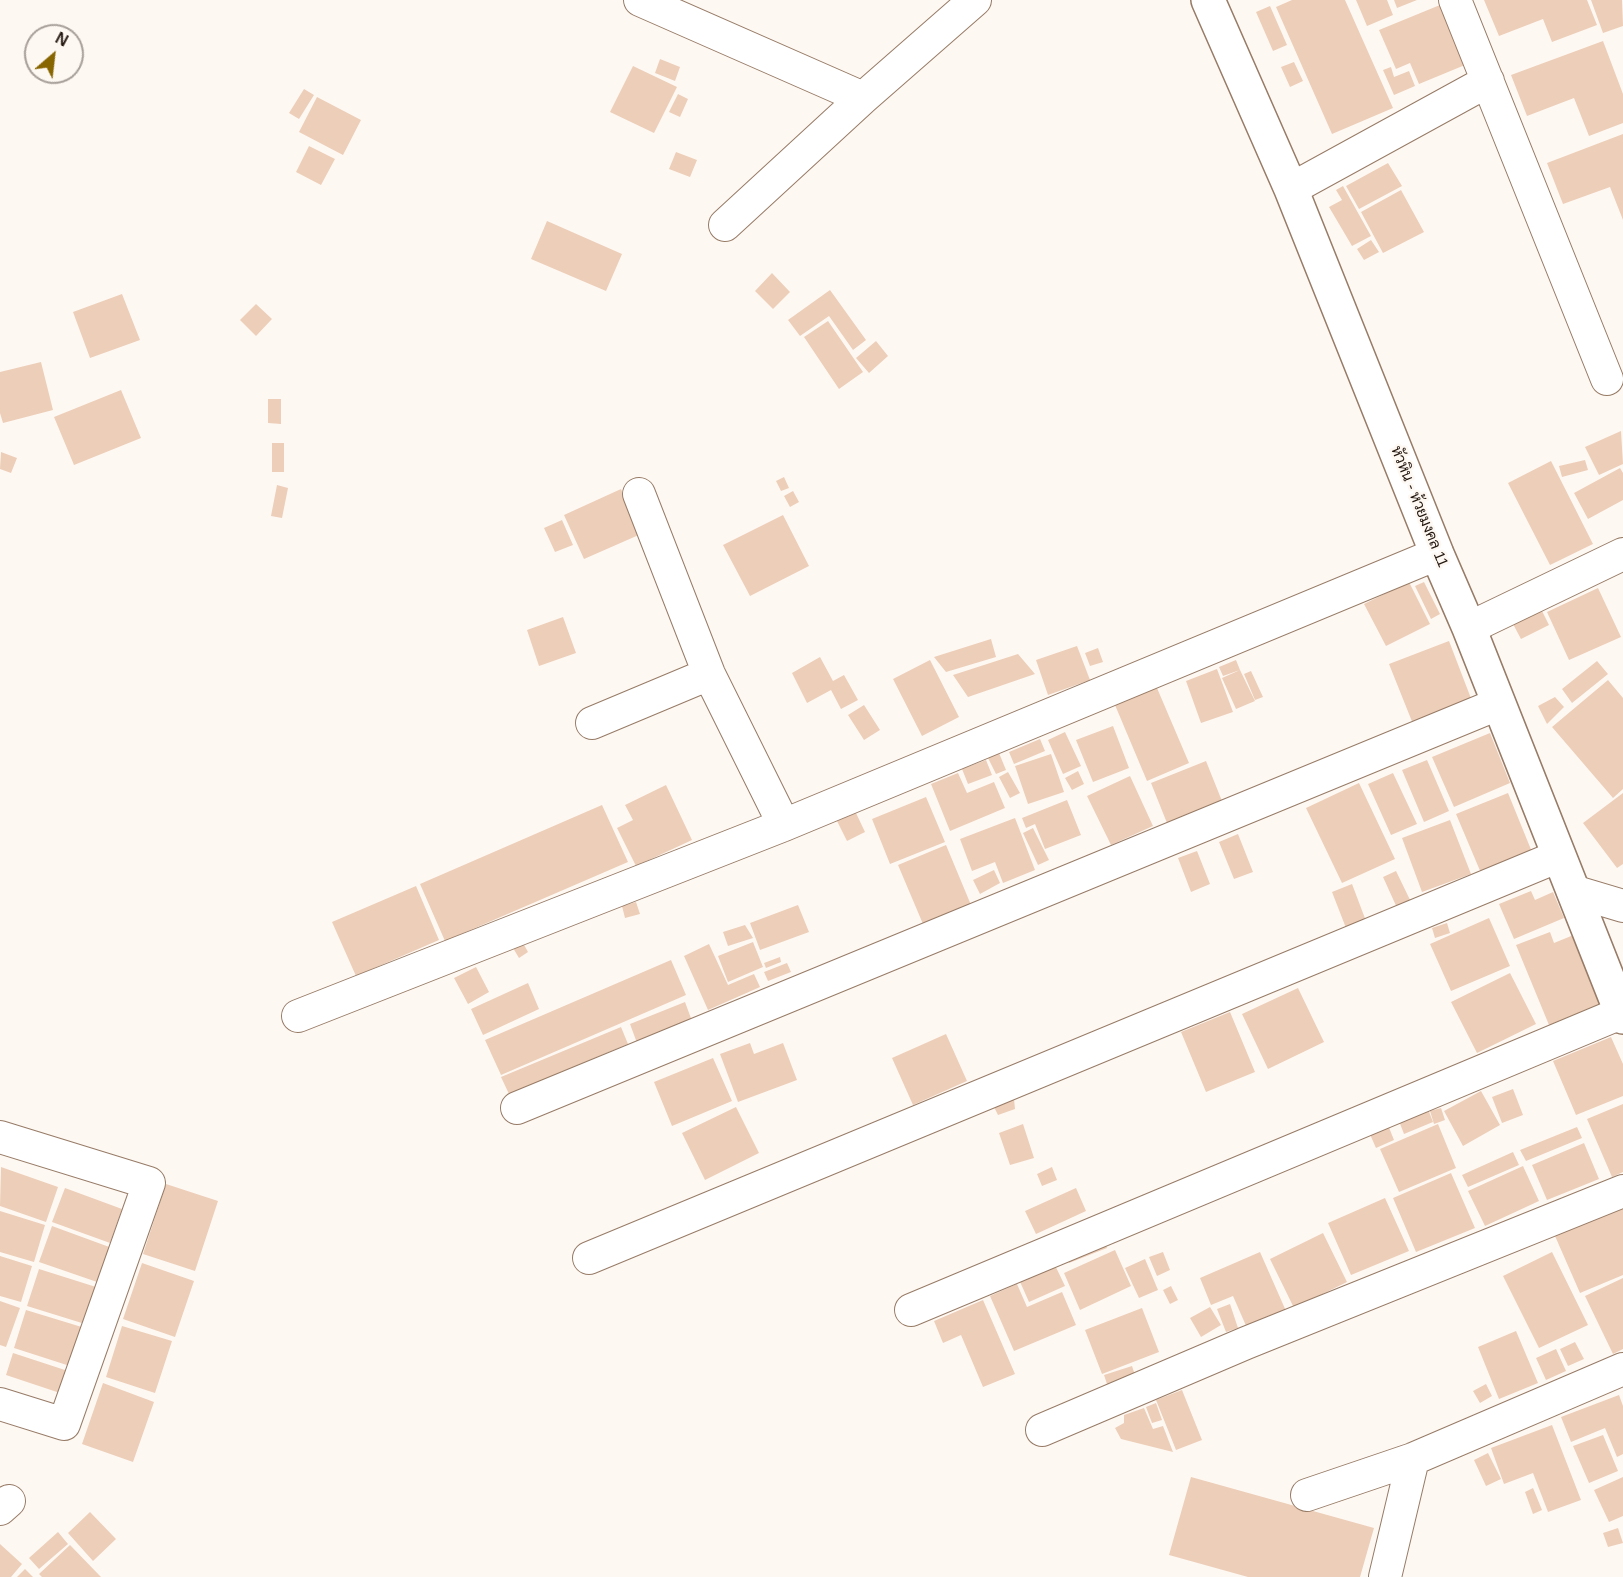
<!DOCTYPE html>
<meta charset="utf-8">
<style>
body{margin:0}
#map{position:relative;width:1623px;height:1577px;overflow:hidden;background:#fef8f3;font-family:Helvetica,sans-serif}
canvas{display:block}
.north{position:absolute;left:24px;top:24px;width:60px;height:60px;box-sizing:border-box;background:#fef8f3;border:2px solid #a69e98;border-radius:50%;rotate:28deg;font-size:16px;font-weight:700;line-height:24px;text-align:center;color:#22170f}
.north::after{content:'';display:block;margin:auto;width:21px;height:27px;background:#876500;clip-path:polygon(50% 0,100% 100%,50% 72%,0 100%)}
</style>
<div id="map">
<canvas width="1623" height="1577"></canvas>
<div class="north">N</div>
</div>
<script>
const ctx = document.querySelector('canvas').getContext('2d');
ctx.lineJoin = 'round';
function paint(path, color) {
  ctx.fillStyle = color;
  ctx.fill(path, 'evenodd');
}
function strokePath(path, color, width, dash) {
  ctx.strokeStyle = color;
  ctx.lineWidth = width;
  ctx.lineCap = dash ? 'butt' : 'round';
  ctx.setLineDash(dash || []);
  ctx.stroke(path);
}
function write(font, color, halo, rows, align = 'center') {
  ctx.font = font + ' Helvetica,Sarabun,sans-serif';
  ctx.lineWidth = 5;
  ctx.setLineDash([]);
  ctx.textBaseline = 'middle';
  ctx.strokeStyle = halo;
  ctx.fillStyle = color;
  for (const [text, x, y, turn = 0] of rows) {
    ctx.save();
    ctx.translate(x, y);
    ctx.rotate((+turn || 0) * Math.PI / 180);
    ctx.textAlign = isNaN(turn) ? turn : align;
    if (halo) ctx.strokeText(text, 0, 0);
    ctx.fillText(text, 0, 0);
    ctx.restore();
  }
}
paint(new Path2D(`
 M 1292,0 L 1345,0 L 1393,108 L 1332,134 L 1276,7 Z
 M 1356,0 L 1387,0 L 1393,15 L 1367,26 Z
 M 1394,0 L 1417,0 L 1397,8 Z
 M 1484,0 L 1587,0 L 1597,25 L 1552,42 L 1543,19 L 1499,36 Z
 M 1591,0 L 1622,0 L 1623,26 L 1603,33 Z
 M 1440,5 L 1465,65 L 1419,84 L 1410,63 L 1396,69 L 1379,30 Z
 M 1270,6 L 1287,45 L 1273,51 L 1256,12 Z
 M 1603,41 L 1623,94 L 1623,123 L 1589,136 L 1574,98 L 1527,116 L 1511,75 Z
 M 660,59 L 680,67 L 675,81 L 655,73 Z
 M 1294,62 L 1303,81 L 1290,87 L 1281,67 Z
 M 633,66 L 677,87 L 654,133 L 610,112 Z
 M 1391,67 L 1394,77 L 1409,71 L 1415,86 L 1394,95 L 1383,70 Z
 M 304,89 L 314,95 L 299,119 L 289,113 Z
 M 678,94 L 688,99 L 680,117 L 669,112 Z
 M 317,97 L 361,120 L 343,155 L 299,132 Z
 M 1623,134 L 1623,220 L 1610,187 L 1563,204 L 1547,163 Z
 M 309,146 L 335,159 L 321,185 L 296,172 Z
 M 676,152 L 697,160 L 690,177 L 669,169 Z
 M 1388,163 L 1402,186 L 1359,209 L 1346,186 Z
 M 1343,186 L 1371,236 L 1352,246 L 1329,207 L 1342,200 L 1336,190 Z
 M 1401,190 L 1424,232 L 1383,253 L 1361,212 Z
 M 547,221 L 622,254 L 606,291 L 531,259 Z
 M 1371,240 L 1379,252 L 1364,260 L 1357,249 Z
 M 772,273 L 790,292 L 773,309 L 755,291 Z
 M 830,290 L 866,340 L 853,350 L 829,316 L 800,336 L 788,320 Z
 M 122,294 L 140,340 L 90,358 L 73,312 Z
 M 256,304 L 272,319 L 256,336 L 240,320 Z
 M 828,321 L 863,372 L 839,389 L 804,337 Z
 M 876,341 L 888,356 L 869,373 L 856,358 Z
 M 41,362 L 53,410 L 3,423 L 0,413 L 0,372 Z
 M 121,390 L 141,438 L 74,465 L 54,417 Z
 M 268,399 L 281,399 L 281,424 L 268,423 Z
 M 1621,431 L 1623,464 L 1599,475 L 1585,447 Z
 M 272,443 L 284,443 L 284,472 L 272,472 Z
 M 1,452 L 17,458 L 11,473 L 0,469 Z
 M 1585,460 L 1588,470 L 1562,477 L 1559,466 Z
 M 1551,461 L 1593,544 L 1550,565 L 1508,483 Z
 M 1620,468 L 1623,473 L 1623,500 L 1588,519 L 1574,493 Z
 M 784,477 L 789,488 L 781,491 L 776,481 Z
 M 277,485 L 288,488 L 282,518 L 271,516 Z
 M 621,489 L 641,534 L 584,559 L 564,515 Z
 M 793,491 L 799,502 L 790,507 L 784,496 Z
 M 783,515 L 809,566 L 750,596 L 723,545 Z
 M 562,520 L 573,545 L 555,552 L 544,528 Z
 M 1409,582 L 1430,624 L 1386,646 L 1364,604 Z
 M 1424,582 L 1440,614 L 1431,619 L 1415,586 Z
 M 1598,588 L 1621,637 L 1569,660 L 1547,612 Z
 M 1541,609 L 1549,625 L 1521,639 L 1513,624 Z
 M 563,617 L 576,653 L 539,666 L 527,630 Z
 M 991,639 L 996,657 L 946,672 L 934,657 Z
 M 1449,641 L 1472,701 L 1413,724 L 1389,664 Z
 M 1077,646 L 1090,680 L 1048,695 L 1036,660 Z
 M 1098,648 L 1103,662 L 1090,666 L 1085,653 Z
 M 1018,654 L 1035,674 L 968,697 L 953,675 Z
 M 820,657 L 833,681 L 844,675 L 858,700 L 841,709 L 831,690 L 807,703 L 792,673 Z
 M 930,660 L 959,717 L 922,736 L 893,679 Z
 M 1236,660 L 1240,670 L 1223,676 L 1219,667 Z
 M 1597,661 L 1608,674 L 1572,703 L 1562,689 Z
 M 1217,669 L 1233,712 L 1201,723 L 1186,681 Z
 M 1240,670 L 1255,701 L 1236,709 L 1222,678 Z
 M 1251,671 L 1263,697 L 1255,700 L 1244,674 Z
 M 1608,680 L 1623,698 L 1623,789 L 1613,798 L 1552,727 Z
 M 1157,688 L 1189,763 L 1147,781 L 1115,705 Z
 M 1555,697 L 1564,707 L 1547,724 L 1538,706 Z
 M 864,705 L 880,730 L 864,740 L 848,715 Z
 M 1113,726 L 1129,768 L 1093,782 L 1076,740 Z
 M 1065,732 L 1081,766 L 1063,774 L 1048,740 Z
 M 1490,733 L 1510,783 L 1454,807 L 1432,757 Z
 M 1040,739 L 1045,751 L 1014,764 L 1009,752 Z
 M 999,753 L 1006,770 L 996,774 L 988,758 Z
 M 1051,754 L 1064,792 L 1028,804 L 1015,766 Z
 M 986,760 L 992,775 L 968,784 L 962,769 Z
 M 1427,760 L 1449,811 L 1424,822 L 1402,770 Z
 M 1206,761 L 1222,801 L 1167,823 L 1151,783 Z
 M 1078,771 L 1084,784 L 1072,790 L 1065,778 Z
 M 1008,772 L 1020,793 L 1010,798 L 999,777 Z
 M 958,773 L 967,793 L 994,782 L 1005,808 L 950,831 L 931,784 Z
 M 1393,773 L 1417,824 L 1391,835 L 1368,784 Z
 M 1130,776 L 1153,826 L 1111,845 L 1087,796 Z
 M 1359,783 L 1395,859 L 1342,883 L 1306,808 Z
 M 666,785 L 692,840 L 636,866 L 617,828 L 633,820 L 625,805 Z
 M 1508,793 L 1532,852 L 1481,873 L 1456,814 Z
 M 1623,793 L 1623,864 L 1617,868 L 1583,823 Z
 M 926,797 L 945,842 L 890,864 L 872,819 Z
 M 1067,800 L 1081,835 L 1045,849 L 1035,824 L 1026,828 L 1022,818 Z
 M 602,805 L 628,862 L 445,941 L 420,884 Z
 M 856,813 L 865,832 L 847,841 L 837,821 Z
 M 1015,818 L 1035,870 L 1003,883 L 995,862 L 972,871 L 960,839 Z
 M 1450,820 L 1471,874 L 1422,892 L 1402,838 Z
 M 1033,828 L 1049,860 L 1038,865 L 1023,833 Z
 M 1238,834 L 1253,872 L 1234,879 L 1219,842 Z
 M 946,845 L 971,905 L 923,924 L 898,865 Z
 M 1197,851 L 1210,884 L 1191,892 L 1178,858 Z
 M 994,870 L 1000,883 L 980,894 L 973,880 Z
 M 1396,871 L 1412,904 L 1398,910 L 1383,877 Z
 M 1352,884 L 1366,921 L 1346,928 L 1332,892 Z
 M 416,886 L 439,940 L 356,976 L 332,922 Z
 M 1531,891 L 1535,900 L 1553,892 L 1564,918 L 1514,939 L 1499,904 Z
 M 636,902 L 640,914 L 625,918 L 622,906 Z
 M 798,905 L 809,932 L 760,950 L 750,923 Z
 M 1489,918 L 1510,966 L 1451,991 L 1430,944 Z
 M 1447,923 L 1450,933 L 1435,938 L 1432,928 Z
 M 745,925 L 753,938 L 728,946 L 723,932 Z
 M 1550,932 L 1554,943 L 1576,934 L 1604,1003 L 1549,1025 L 1516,945 Z
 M 753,942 L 763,967 L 728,982 L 718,956 Z
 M 523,943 L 528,952 L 519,958 L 513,948 Z
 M 709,944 L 728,985 L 754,974 L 760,987 L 708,1010 L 684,956 Z
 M 780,957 L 781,962 L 766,968 L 764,963 Z
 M 671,960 L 686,995 L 501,1075 L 485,1040 Z
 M 787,963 L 791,972 L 768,981 L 764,972 Z
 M 476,967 L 489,992 L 468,1004 L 454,978 Z
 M 1510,973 L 1536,1024 L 1477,1053 L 1451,1002 Z
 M 528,983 L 539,1009 L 483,1035 L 471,1009 Z
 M 1298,988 L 1324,1042 L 1268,1069 L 1242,1014 Z
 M 685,1002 L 692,1021 L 637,1043 L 630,1024 Z
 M 1230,1012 L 1255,1072 L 1206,1092 L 1181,1032 Z
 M 621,1027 L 628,1044 L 509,1094 L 501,1077 Z
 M 946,1034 L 967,1081 L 913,1105 L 892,1058 Z
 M 1611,1037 L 1623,1064 L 1623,1096 L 1576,1115 L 1553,1061 Z
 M 750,1043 L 754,1054 L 783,1043 L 797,1080 L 738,1102 L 720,1054 Z
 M 713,1058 L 732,1101 L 672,1126 L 654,1082 Z
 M 1513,1089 L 1523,1115 L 1502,1123 L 1492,1097 Z
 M 1481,1091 L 1500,1125 L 1463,1146 L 1444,1111 Z
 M 1014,1099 L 1015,1109 L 998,1115 L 994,1107 Z
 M 1623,1104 L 1623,1172 L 1612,1177 L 1587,1119 Z
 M 736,1107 L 759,1153 L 705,1180 L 682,1133 Z
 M 1441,1108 L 1445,1120 L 1434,1124 L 1430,1111 Z
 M 1428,1109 L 1433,1122 L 1404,1134 L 1399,1121 Z
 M 1023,1124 L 1034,1158 L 1010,1165 L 999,1133 Z
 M 1438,1124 L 1456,1168 L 1399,1192 L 1380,1149 Z
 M 1388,1125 L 1394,1140 L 1376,1148 L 1369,1132 Z
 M 1577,1127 L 1582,1138 L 1526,1161 L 1520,1150 Z
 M 1584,1143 L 1599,1179 L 1547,1200 L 1532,1165 Z
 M 1513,1152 L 1519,1165 L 1468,1187 L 1462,1175 Z
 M 1523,1166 L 1539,1201 L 1485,1226 L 1468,1191 Z
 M 1,1167 L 58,1187 L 46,1222 L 0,1206 Z
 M 1052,1167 L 1057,1180 L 1042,1186 L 1037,1174 Z
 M 1451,1173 L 1475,1228 L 1416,1252 L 1393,1198 Z
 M 166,1184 L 218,1201 L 195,1271 L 143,1254 Z
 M 65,1188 L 122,1209 L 110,1243 L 52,1222 Z
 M 1076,1188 L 1086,1211 L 1036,1234 L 1025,1211 Z
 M 1385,1198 L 1409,1251 L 1351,1275 L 1328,1223 Z
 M 1623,1207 L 1623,1275 L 1580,1293 L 1555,1236 Z
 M 0,1211 L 45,1225 L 34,1262 L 0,1252 Z
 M 52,1226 L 112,1248 L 100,1283 L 39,1262 Z
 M 1323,1233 L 1347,1282 L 1294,1308 L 1270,1259 Z
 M 1104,1240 L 1107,1248 L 1069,1263 L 1066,1255 Z
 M 1115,1250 L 1131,1286 L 1080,1310 L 1064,1273 Z
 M 1163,1252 L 1170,1270 L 1157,1276 L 1149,1257 Z
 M 1260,1252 L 1286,1311 L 1247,1328 L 1233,1296 L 1211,1305 L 1200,1278 Z
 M 1552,1252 L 1588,1325 L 1539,1348 L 1503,1276 Z
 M 0,1256 L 32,1266 L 21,1302 L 0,1296 Z
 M 1052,1259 L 1065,1286 L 1029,1302 L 1017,1275 Z
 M 1145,1259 L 1158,1290 L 1139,1298 L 1125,1268 Z
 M 142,1263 L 194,1281 L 175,1337 L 123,1319 Z
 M 39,1269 L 96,1287 L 85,1324 L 27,1306 Z
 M 1623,1278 L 1623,1349 L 1613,1354 L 1585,1296 Z
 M 1017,1284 L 1027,1307 L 1062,1292 L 1076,1325 L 1014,1351 L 990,1296 Z
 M 1171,1286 L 1178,1300 L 1170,1304 L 1163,1290 Z
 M 983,1300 L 1015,1374 L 983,1387 L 961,1335 L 943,1343 L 934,1321 Z
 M 0,1301 L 20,1308 L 6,1347 L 0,1345 Z
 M 1230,1304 L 1238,1328 L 1226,1332 L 1217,1309 Z
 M 1210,1307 L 1221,1325 L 1201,1337 L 1190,1318 Z
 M 1142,1308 L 1159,1352 L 1102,1374 L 1085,1330 Z
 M 26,1310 L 85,1328 L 73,1367 L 14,1348 Z
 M 122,1326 L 172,1341 L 155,1393 L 106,1377 Z
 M 1516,1331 L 1538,1383 L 1499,1399 L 1478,1347 Z
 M 1575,1342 L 1584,1359 L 1568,1366 L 1560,1349 Z
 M 1556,1349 L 1566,1371 L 1546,1380 L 1536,1358 Z
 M 13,1353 L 71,1372 L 63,1394 L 6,1375 Z
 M 1132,1366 L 1136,1378 L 1108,1387 L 1104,1375 Z
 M 103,1383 L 154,1402 L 133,1462 L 82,1444 Z
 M 1486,1384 L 1492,1396 L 1480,1403 L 1473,1391 Z
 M 1182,1390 L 1202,1440 L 1176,1450 L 1156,1400 Z
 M 1619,1395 L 1623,1406 L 1623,1454 L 1617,1457 L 1605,1428 L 1571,1442 L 1561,1417 Z
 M 1156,1403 L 1162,1420 L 1152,1423 L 1146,1407 Z
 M 1144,1408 L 1153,1429 L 1163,1426 L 1173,1452 L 1121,1439 L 1115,1428 L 1124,1423 L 1124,1415 Z
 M 1552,1425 L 1581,1500 L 1548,1512 L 1533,1473 L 1504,1484 L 1491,1448 Z
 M 1603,1435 L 1618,1471 L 1589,1483 L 1573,1446 Z
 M 1488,1453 L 1501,1479 L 1486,1486 L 1474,1460 Z
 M 1191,1477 L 1374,1528 L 1360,1577 L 1248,1577 L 1169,1555 Z
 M 1623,1477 L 1623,1516 L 1609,1522 L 1594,1490 Z
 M 1533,1488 L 1542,1510 L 1533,1514 L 1525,1492 Z
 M 90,1512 L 116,1539 L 93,1561 L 68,1533 Z
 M 1618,1528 L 1623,1543 L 1608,1547 L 1603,1533 Z
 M 58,1532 L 68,1544 L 39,1569 L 29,1558 Z
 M 0,1544 L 22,1564 L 11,1577 L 0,1577 Z
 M 70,1545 L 101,1577 L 42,1577 L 39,1574 Z
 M 25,1569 L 33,1577 L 17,1577 Z`), '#edceb8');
const street = new Path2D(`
 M 640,0 L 863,98 L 975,0
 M 1455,0 L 1607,379
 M 1291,189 L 1488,81
 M 725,225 L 863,98
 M 639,494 L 709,674 L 784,825
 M 1469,628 L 1623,554
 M 592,723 L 709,674
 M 1573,891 L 1623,906
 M 298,1016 L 784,825 L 1437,554
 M 517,1108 L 1498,704
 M 0,1137 L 149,1183 L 64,1424 L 0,1404
 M 589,1258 L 1559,856
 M 911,1310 L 1621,1013
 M 1042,1430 L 1246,1343 L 1623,1191
 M 1307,1495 L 1413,1459 L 1623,1369
 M 0,1509 L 9,1501
 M 1385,1577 L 1413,1459`);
const secondary = new Path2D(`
 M 1208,0 L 1291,189 L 1437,554 L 1469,628 L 1623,1017`);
strokePath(street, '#977b66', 34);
strokePath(secondary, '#977b66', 36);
strokePath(street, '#fff', 32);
strokePath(secondary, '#fff', 33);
write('15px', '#22170f', '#fef8f3', [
 ["หัวหิน - ห้วยมงคล 11",1419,507,68]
]);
</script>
